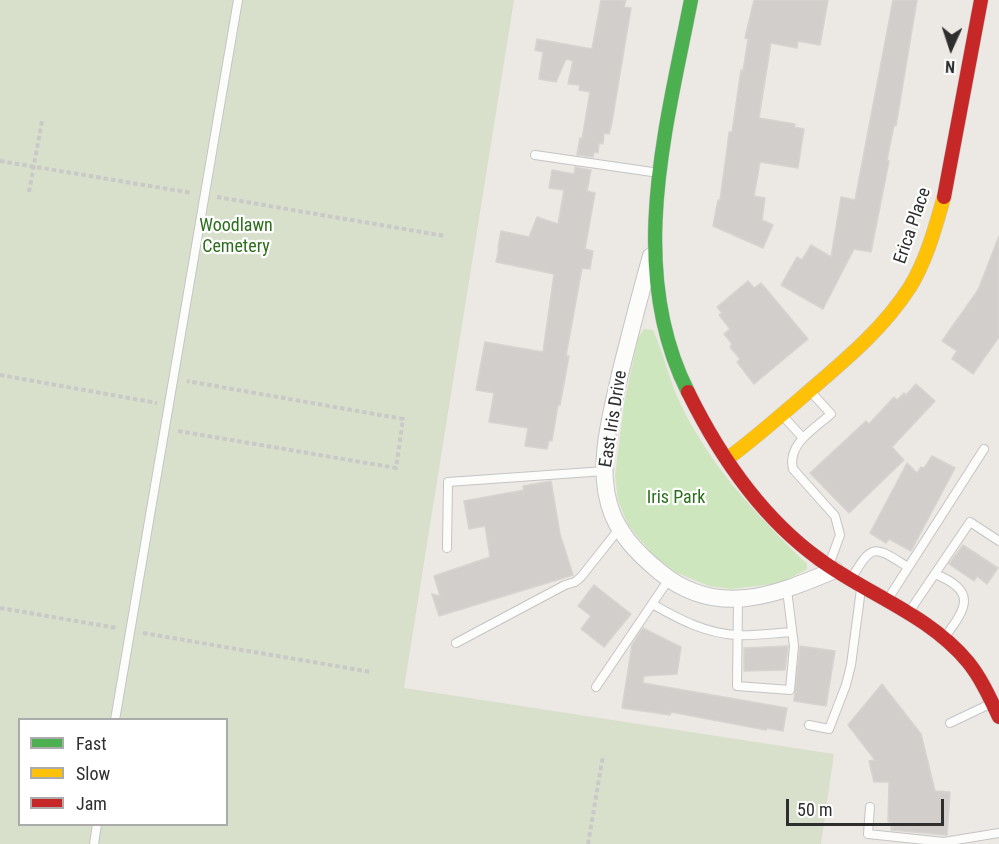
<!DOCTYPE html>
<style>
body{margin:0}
#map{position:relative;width:999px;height:844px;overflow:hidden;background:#ece8e4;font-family:"Roboto Condensed",sans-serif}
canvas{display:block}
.legend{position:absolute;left:18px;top:718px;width:210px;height:108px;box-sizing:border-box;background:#fff;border:2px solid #ababab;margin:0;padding:8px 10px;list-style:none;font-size:18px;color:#2e2e2e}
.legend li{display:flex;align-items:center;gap:12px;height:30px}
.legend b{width:30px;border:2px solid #ababab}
.north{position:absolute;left:921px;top:18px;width:60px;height:60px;-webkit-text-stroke:4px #fff;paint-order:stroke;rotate:183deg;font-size:16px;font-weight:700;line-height:24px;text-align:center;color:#2e2e2e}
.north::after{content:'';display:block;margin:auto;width:21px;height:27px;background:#2e2e2e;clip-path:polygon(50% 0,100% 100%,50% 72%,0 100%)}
.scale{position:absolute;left:786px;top:799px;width:158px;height:27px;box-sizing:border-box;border:3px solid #2e2e2e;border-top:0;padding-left:8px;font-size:18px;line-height:21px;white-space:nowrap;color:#2e2e2e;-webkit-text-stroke:4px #fff;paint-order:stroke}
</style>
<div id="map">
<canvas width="999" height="844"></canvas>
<ul class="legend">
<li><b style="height:8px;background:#4caf50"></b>Fast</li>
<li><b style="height:8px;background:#ffc107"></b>Slow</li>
<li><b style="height:8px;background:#c62828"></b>Jam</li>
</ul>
<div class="north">N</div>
<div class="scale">50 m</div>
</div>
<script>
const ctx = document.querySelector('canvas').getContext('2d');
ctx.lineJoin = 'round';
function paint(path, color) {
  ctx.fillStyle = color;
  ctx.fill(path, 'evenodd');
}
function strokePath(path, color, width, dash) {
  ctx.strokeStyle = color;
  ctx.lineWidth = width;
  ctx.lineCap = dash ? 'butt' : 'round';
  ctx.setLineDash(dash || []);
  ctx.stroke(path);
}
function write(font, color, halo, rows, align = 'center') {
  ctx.font = font + ' "Roboto Condensed",sans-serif';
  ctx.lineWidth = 4.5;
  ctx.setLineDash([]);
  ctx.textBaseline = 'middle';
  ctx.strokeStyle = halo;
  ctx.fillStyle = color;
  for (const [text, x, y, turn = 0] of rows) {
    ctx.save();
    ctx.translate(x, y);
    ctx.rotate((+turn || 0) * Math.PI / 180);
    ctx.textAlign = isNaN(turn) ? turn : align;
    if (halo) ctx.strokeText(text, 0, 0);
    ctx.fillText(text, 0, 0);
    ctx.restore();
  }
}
paint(new Path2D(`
 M 644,329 L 653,330 C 664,354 669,380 680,403 C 712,469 756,514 807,564 L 807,569 L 781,583 L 731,589 L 709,586 L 675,572 L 654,556 L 628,525 L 618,500 L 615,476 L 624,404 L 638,338 Z`), '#cee6be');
paint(new Path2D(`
 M 0,0 L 514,0 L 404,688 L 834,754 L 821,844 L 0,844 ZM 20,720 L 226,720 L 226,824 L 20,824 Z`), '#d8e0cc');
const building = new Path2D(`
 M 601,0 L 626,0 L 624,7 L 631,8 L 612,122 L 609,134 L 604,133 L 603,144 L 599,143 L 598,153 L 594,152 L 593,157 L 577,155 L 580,138 L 582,139 L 590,92 L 579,90 L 580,85 L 568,84 L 573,61 L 566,59 L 556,82 L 539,79 L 543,52 L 535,50 L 537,39 L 592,49 Z
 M 754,0 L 828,0 L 820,45 L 798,41 L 797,48 L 771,43 L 759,118 L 795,124 L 794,127 L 804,129 L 798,168 L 760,162 L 754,196 L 765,198 L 762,220 L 773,225 L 763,248 L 713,226 L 718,200 L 720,200 L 728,141 L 729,132 L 732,132 L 741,70 L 743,71 L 748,39 L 745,38 Z
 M 893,0 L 917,0 L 896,126 L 894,125 L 887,160 L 889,161 L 871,252 L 854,249 L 823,309 L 781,285 L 797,257 L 802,260 L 811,245 L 831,257 L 841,197 L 855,200 Z
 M 575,167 L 591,170 L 587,191 L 595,193 L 585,249 L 593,251 L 590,269 L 582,268 L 566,356 L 569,356 L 560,405 L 558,405 L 552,441 L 549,440 L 547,449 L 525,446 L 528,428 L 489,422 L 494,393 L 476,390 L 485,342 L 543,352 L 554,274 L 496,262 L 499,248 L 498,248 L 501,231 L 529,237 L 537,217 L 558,224 L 564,190 L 549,188 L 552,170 L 574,174 Z
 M 999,236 L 999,337 L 973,374 L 952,359 L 957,351 L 942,341 L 978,290 Z
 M 748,281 L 754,288 L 761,283 L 808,339 L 754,384 L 737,362 L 740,359 L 730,347 L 732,344 L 724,334 L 730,329 L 719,315 L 722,313 L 717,307 Z
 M 916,384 L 935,401 L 892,447 L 904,460 L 849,513 L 810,473 L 866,421 L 869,424 L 894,397 L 897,400 L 904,393 L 906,395 Z
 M 932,456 L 955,468 L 911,551 L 889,539 L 886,543 L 870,533 L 907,463 L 917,473 L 921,467 L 924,468 Z
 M 551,481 L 560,534 L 573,575 L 439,616 L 432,594 L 440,596 L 434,576 L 490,557 L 485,526 L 469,529 L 464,501 L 524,490 L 523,486 Z
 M 963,545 L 998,568 L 987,584 L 977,576 L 974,581 L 949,564 Z
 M 594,585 L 631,614 L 604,647 L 581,629 L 591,616 L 578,606 Z
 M 643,628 L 681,647 L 677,674 L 644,676 L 643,683 L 787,708 L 783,731 L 767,728 L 766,730 L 671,712 L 670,715 L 622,708 L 632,645 Z
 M 788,646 L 785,670 L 744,671 L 744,648 Z
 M 800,646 L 835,651 L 826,706 L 794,701 Z
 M 882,684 L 921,734 L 935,791 L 950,792 L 947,835 L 891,830 L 891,822 L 888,822 L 889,782 L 874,782 L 869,761 L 875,760 L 848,725 Z`);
paint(building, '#d1cecb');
strokePath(building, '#d7d4d0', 1.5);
const lane = new Path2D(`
 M 535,155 L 659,173
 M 810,391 L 831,414 C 814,429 787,444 793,469 L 835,516 L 840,535 L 829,565
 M 783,416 L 803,438
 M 447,548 L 448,482 L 605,471
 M 935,574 C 977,591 967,607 945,637
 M 851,579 C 873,542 874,546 908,567
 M 738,599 L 737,686 L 790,690 L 794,646 L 787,590
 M 888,599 L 984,449
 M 652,604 C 679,619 704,633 736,635 C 754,636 774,633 792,632
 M 909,612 L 970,522 L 999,541
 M 456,643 L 565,585 L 575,582 L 581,577 L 619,529
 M 596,687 L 669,579
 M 115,720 L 238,0
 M 950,723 L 990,704
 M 809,725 L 829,729 L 846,685 L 851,665 L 861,589
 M 870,807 L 868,834 L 944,842 L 999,833
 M 94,844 L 97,824`);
const street = new Path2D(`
 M 651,256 C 640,295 630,334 620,374 C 611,416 597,462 609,504 C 617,533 637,553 660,572 C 717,619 775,595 835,570`);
const fast = new Path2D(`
 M 688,392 C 626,269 666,128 691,0`);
const slow = new Path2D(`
 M 727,459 C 758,436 786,411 815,386 C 850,356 885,326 910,287 C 927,259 935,228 944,197`);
const jam = new Path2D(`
 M 944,197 L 981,0
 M 688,392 C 719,455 761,517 819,559 C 868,595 928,614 968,662 C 981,678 990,698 999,717`);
strokePath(lane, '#c5c4c5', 10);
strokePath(street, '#c5c4c5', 18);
strokePath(fast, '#c5c4c5', 15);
strokePath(slow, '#c5c4c5', 15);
strokePath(jam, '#c5c4c5', 15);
strokePath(new Path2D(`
 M 0,161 L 192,193
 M 29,192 L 42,121
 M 217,197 L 445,236
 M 0,375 L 157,403
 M 178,431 L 396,468 L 403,419 L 187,381
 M 0,608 L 117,628
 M 143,633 L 371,672
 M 588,844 L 603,755`), '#c9c9c8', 4, [4.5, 3]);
strokePath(lane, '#fcfcfb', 8);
strokePath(street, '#fcfcfb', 16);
strokePath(fast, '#4caf50', 14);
strokePath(slow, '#ffc107', 14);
strokePath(jam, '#c62828', 14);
write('18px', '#2c6e1b', '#fff', [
 ["Woodlawn",236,226],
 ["Cemetery",236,247],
 ["Iris Park",676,498]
]);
write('18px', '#2e2e2e', '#fff', [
 ["Erica Place",913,226,-71],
 ["East Iris Drive",614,419,-81]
]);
</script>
